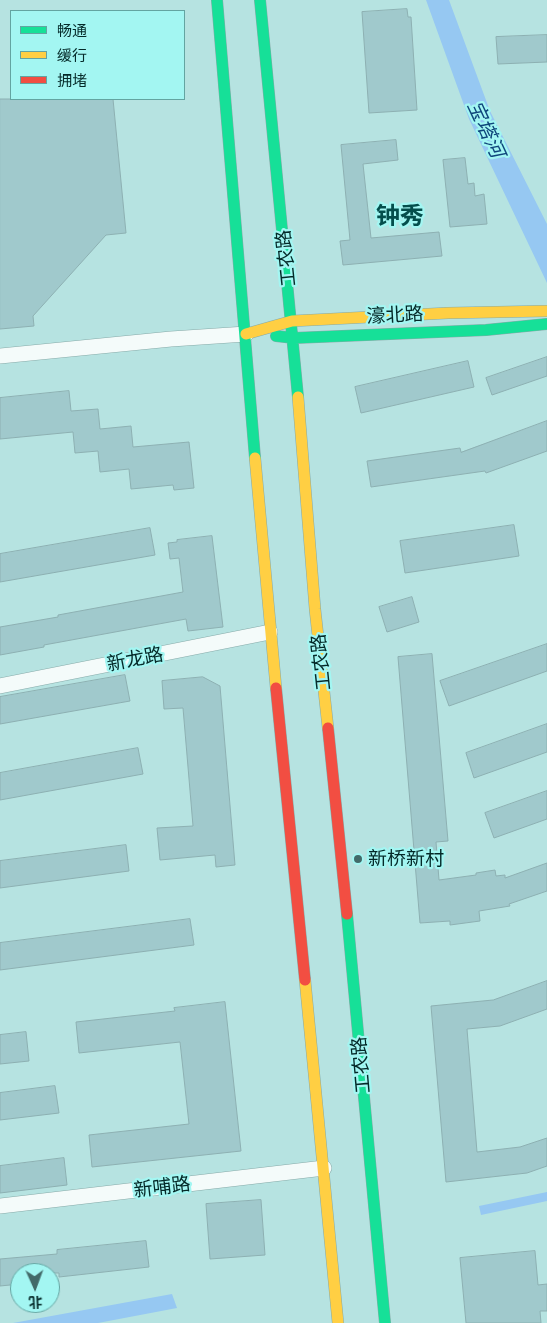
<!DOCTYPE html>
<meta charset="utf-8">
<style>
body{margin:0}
#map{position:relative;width:547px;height:1323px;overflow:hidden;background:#b6e3e1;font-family:"Exo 2","Noto Sans SC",sans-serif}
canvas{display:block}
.legend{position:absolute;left:10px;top:10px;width:175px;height:90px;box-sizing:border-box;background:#a3f6f2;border:1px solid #63a4a1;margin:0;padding:6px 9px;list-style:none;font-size:15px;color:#042928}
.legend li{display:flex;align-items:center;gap:10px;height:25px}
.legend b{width:25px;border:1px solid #63a4a1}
.north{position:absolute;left:10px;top:1263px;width:50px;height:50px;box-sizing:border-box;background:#a3f6f2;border:1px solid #63a4a1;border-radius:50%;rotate:178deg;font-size:14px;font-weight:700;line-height:20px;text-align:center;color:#042928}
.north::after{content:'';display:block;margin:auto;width:18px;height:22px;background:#426a69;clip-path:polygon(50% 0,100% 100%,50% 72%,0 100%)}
</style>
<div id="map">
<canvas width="547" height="1323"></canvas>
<ul class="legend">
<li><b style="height:6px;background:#16e098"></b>畅通</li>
<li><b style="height:6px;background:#ffcf43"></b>缓行</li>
<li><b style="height:6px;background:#f24e42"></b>拥堵</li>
</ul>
<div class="north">北</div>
</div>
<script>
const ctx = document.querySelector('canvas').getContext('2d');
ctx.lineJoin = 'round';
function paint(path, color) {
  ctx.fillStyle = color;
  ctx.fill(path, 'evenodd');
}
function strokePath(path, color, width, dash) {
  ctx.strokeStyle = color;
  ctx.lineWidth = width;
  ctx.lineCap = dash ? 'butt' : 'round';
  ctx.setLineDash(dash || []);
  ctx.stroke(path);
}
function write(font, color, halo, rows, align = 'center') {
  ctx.font = font + ' "Exo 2","Noto Sans SC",sans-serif';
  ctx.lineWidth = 4.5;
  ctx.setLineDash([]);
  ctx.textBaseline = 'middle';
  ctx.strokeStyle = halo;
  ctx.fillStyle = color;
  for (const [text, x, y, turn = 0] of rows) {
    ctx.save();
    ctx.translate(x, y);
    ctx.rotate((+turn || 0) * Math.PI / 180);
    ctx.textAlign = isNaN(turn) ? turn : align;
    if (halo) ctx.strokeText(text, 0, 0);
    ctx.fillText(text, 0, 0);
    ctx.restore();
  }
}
paint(new Path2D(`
 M 426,0 L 449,0 L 490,111 L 547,224 L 547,283 L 469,119 Z
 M 547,1192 L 547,1201 L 481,1215 L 479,1206 Z
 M 172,1294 L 177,1308 L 98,1323 L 13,1323 Z`), '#96c8f2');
const building = new Path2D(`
 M 407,9 L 408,17 L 411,17 L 417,110 L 369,113 L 362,12 Z
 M 547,35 L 547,62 L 498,64 L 496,37 Z
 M 0,99 L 113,99 L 126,233 L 106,235 L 33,316 L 34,326 L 0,329 Z
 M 396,140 L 398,160 L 363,164 L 371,238 L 439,232 L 442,256 L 343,265 L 340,241 L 350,240 L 341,145 Z
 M 465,158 L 468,184 L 474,183 L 475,196 L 484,194 L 487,224 L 450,227 L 443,160 Z
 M 547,357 L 547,376 L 492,395 L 486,378 Z
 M 468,361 L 474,387 L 361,413 L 355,387 Z
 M 69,391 L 71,411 L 98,409 L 100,429 L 131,426 L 133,447 L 189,442 L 194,488 L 174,490 L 173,485 L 131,489 L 129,469 L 100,472 L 98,451 L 75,453 L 73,432 L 0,439 L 0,398 Z
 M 547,421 L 547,451 L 486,473 L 485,471 L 371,487 L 367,461 L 460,448 L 461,452 Z
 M 514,525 L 519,556 L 405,573 L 400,541 Z
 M 150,528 L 155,555 L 0,582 L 0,554 Z
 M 212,536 L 223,627 L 188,631 L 186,619 L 44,645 L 44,647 L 0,655 L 0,627 L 58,617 L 58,615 L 183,592 L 179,558 L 170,559 L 168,543 L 177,542 L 177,540 Z
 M 412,597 L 419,622 L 387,632 L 379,607 Z
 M 547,644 L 547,671 L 449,706 L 440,681 Z
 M 432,654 L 448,841 L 436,842 L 439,880 L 476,875 L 476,873 L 495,870 L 496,876 L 505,875 L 505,878 L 547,863 L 547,891 L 509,904 L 510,906 L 479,911 L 480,921 L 450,925 L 450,921 L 420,923 L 398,657 Z
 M 125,675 L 130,701 L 0,724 L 0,697 Z
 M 203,677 L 220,686 L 235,865 L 216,867 L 215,855 L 160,860 L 157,828 L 193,826 L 183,708 L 164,709 L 162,681 Z
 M 547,724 L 547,752 L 474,778 L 466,753 Z
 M 138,748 L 143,774 L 0,800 L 0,773 Z
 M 547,791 L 547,819 L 494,838 L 485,813 Z
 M 126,845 L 129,871 L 0,888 L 0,861 Z
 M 190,919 L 194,945 L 0,970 L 0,943 Z
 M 547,981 L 547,1009 L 500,1026 L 467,1029 L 477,1152 L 520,1147 L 547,1138 L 547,1166 L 527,1173 L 446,1182 L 431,1006 L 493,1000 Z
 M 225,1002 L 241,1151 L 92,1167 L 89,1135 L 189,1124 L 180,1042 L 79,1053 L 76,1022 L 175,1011 L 174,1008 Z
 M 26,1032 L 29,1061 L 0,1064 L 0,1035 Z
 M 55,1086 L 59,1113 L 0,1120 L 0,1093 Z
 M 64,1158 L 67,1185 L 0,1193 L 0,1166 Z
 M 261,1200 L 265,1255 L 210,1259 L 206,1204 Z
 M 146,1241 L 149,1267 L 59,1277 L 59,1273 L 20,1273 L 20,1284 L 0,1286 L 0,1259 L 57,1254 L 57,1250 Z
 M 535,1251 L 538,1285 L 547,1284 L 547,1311 L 540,1311 L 541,1323 L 466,1323 L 460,1258 Z`);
paint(building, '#a0c9cc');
strokePath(building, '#8db0b2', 1);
const street = new Path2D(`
 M 0,356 L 171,339 L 246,334
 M 0,686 L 270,632
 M 0,1206 L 324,1168`);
const fast = new Path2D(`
 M 217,0 L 255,458
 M 260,0 L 298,397
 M 276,336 L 294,338 L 486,330 L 547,324
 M 347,914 L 385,1323`);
const slow = new Path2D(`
 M 246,334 L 292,321 L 448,313 L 547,311
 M 298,397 L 315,609 L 328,728
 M 255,458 L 276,688
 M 305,980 L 338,1323`);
const jam = new Path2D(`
 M 276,688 L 305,980
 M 328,728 L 347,914`);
strokePath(street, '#86aaa8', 16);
strokePath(fast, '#86aaa8', 12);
strokePath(slow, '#86aaa8', 12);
strokePath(jam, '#86aaa8', 12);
strokePath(street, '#f4fbfa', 15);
strokePath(fast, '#16e098', 11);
strokePath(slow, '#ffcf43', 11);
strokePath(jam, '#f24e42', 11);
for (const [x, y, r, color] of [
 [358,859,5,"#426a69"]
]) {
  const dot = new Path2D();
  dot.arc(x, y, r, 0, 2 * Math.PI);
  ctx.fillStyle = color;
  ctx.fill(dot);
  strokePath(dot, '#a3f6f2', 2);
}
write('19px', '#042928', '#a3f6f2', [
 ["工农路",286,258,-96],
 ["濠北路",395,315,-3],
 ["新龙路",135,659,-11],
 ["工农路",321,662,-96],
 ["工农路",361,1065,-95],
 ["新哺路",162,1187,-7]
]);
write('19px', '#042928', '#a3f6f2', [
 ["新桥新村",368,859]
], 'left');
write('italic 20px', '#0f467b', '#a3f6f2', [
 ["宝塔河",486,129,65]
]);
write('bold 24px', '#044e4c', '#a3f6f2', [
 ["钟秀",400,216]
]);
</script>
